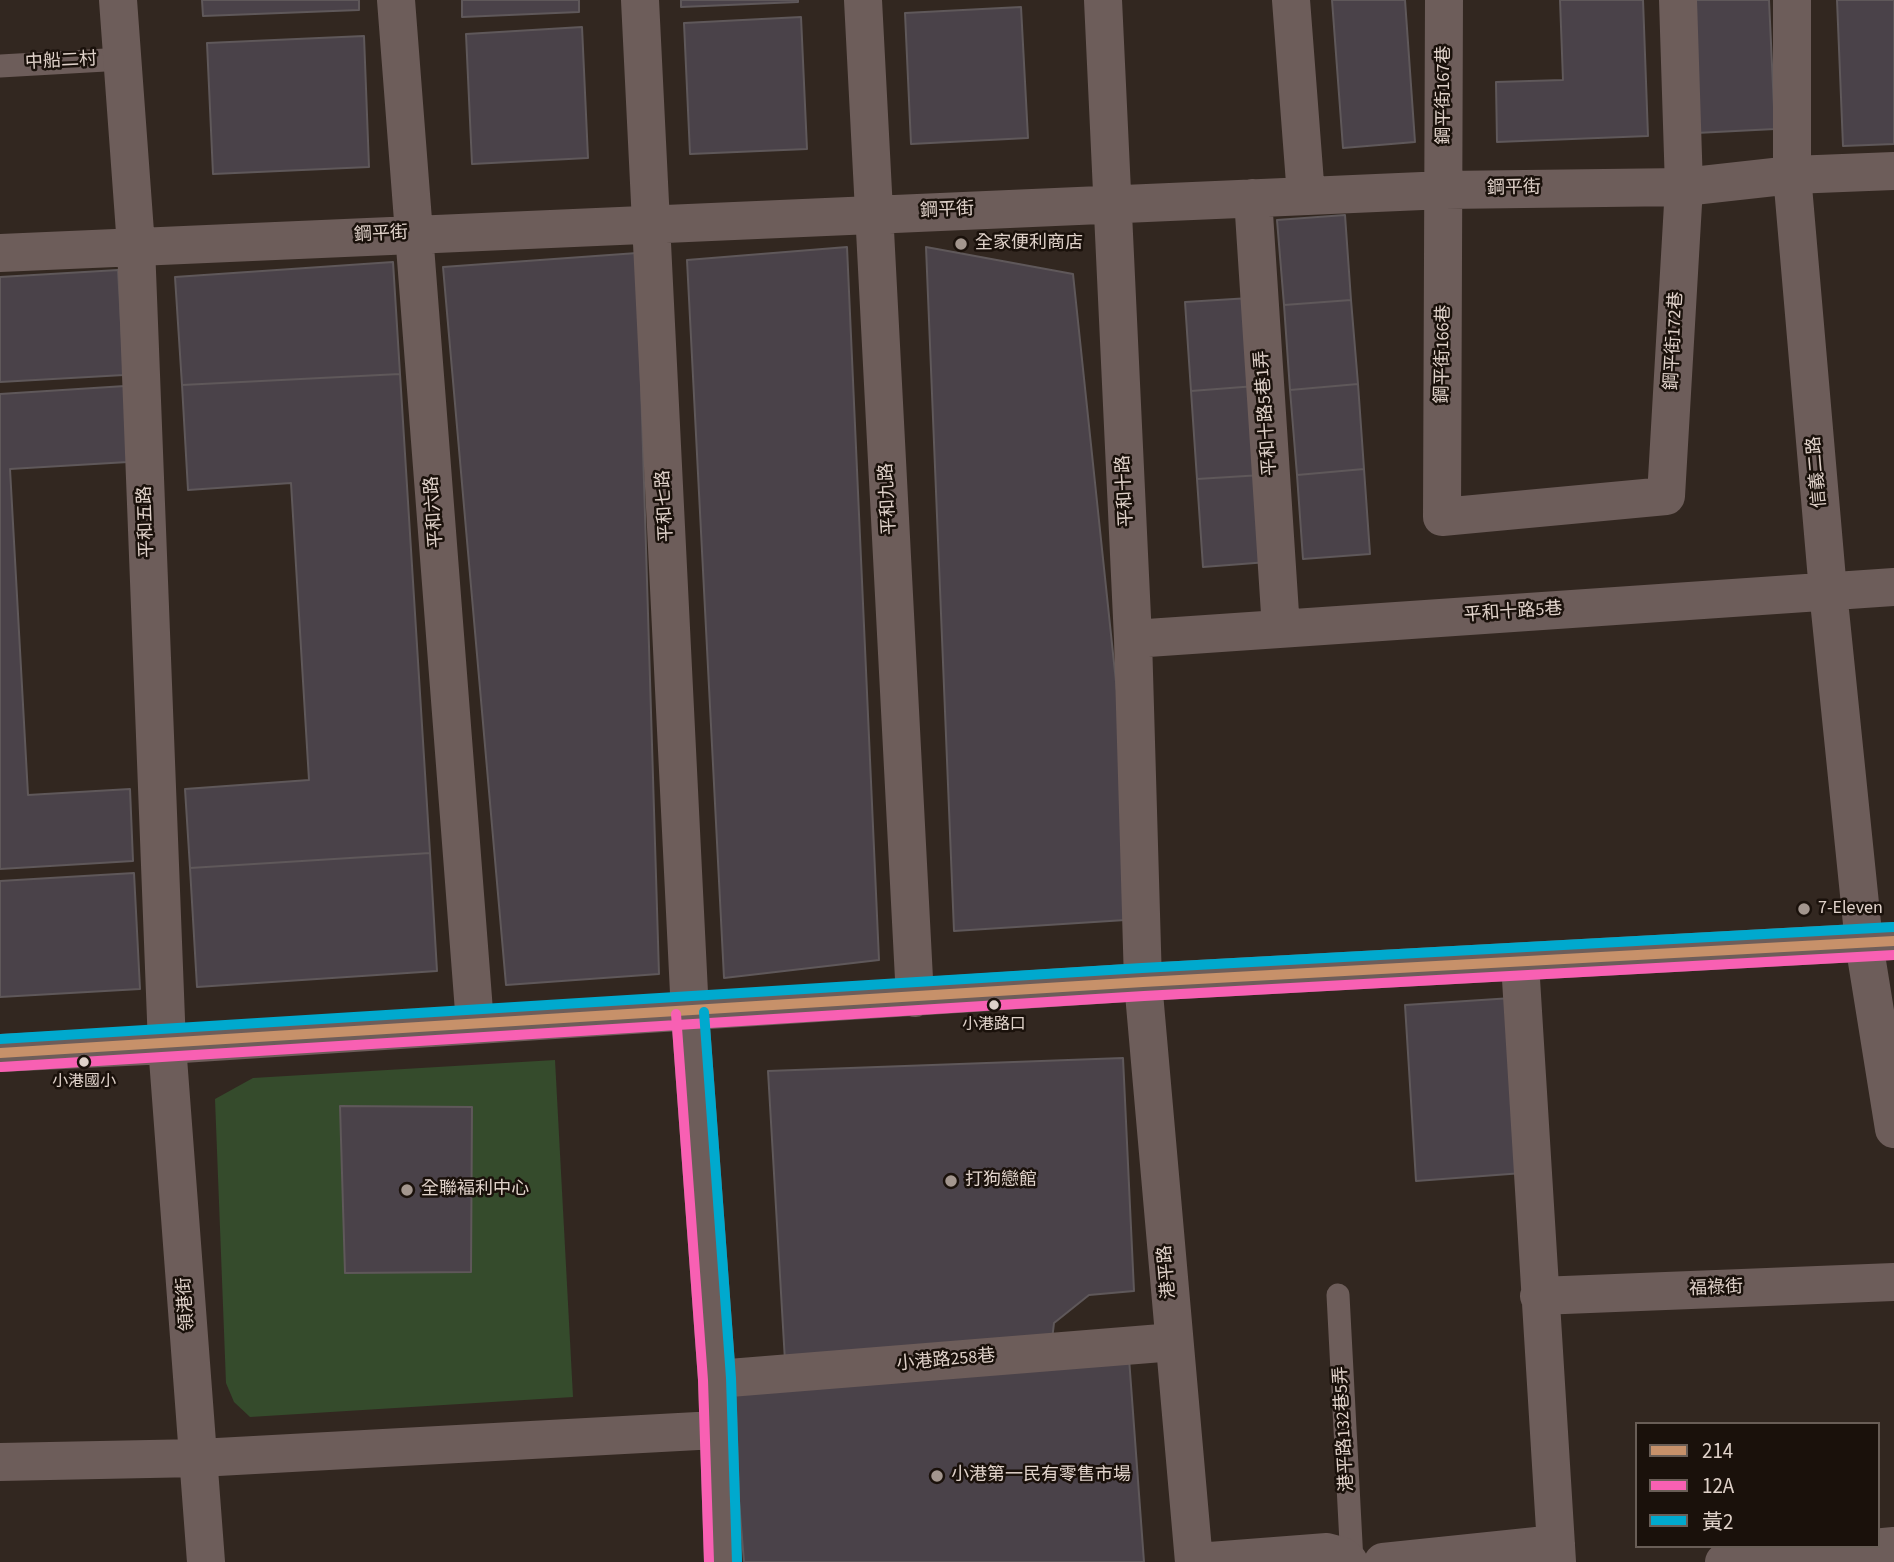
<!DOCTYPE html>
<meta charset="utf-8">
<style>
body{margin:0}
#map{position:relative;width:1894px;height:1562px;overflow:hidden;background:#322720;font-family:"Source Sans 3","Noto Sans TC",sans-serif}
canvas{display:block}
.legend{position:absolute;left:1635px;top:1422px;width:245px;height:126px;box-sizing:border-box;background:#1a110b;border:2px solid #695e57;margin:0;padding:9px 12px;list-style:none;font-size:21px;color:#e0d2ca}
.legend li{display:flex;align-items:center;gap:14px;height:35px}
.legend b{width:35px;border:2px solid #695e57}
</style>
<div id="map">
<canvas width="1894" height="1562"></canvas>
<ul class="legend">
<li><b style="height:9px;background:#c7916a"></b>214</li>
<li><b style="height:9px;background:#f860b3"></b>12A</li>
<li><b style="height:9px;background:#00a9ce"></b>黃2</li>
</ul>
</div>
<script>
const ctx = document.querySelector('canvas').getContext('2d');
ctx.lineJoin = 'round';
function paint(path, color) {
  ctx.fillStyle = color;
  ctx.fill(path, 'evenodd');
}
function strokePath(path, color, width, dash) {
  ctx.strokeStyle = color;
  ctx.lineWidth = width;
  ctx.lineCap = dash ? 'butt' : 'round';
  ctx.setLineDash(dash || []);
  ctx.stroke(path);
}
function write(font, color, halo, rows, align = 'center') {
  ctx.font = font + ' "Source Sans 3","Noto Sans TC",sans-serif';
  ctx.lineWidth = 5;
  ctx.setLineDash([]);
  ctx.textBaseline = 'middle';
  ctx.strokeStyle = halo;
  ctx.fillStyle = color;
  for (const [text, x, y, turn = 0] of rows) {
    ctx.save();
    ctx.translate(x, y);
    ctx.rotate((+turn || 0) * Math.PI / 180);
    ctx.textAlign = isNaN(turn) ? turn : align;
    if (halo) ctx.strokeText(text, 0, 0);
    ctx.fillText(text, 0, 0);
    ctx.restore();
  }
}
paint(new Path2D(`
 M 555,1060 L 573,1397 L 250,1417 L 234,1402 L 226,1383 L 215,1099 L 253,1078 Z`), '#354b2c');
const building = new Path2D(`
 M 202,0 L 359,0 L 359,10 L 203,16 Z
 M 462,0 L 579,0 L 579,12 L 462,17 Z
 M 681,0 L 798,0 L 798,2 L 681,7 Z
 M 1332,0 L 1405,0 L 1415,142 L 1343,148 Z
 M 1560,0 L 1643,0 L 1648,136 L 1497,142 L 1496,82 L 1563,80 Z
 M 1690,0 L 1769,0 L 1775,129 L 1696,133 Z
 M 1837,0 L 1894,0 L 1894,144 L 1843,146 Z
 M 1021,7 L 1028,138 L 911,144 L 905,13 Z
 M 801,17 L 807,149 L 690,154 L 684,23 Z
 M 582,27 L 588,158 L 472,164 L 466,34 Z
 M 364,36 L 369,167 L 213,174 L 207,43 Z
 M 1345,215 L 1351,300 L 1284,305 L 1277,220 Z
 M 847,247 L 879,960 L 724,978 L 687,260 Z
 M 926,247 L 1073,274 L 1141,919 L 954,931 Z
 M 637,253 L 659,974 L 506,985 L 443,267 Z
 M 393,262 L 400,374 L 182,385 L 175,277 Z
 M 118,270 L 124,375 L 0,382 L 0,277 Z
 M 1250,298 L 1256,386 L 1191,391 L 1185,302 Z
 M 1351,300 L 1358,384 L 1290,390 L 1284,305 Z
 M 400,374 L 430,853 L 190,868 L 185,789 L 309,780 L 291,483 L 188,490 L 182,385 Z
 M 1358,384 L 1364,469 L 1297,475 L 1290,390 Z
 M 125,386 L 128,462 L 10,469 L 28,795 L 130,789 L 133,861 L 0,869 L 0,394 Z
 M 1256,386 L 1262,475 L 1197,479 L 1191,391 Z
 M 1364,469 L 1370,554 L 1303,559 L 1297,475 Z
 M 1262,475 L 1268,562 L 1203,567 L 1197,479 Z
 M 430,853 L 437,971 L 197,987 L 190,868 Z
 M 134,873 L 140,989 L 0,997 L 0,881 Z
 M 1512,998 L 1523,1173 L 1416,1181 L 1405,1005 Z
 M 1123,1058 L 1134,1291 L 1089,1295 L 1054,1323 L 1052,1340 L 785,1361 L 768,1071 Z
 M 340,1106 L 472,1107 L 471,1272 L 345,1273 Z
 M 1129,1358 L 1144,1562 L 744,1562 L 730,1391 Z`);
paint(building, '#4a4249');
strokePath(building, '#5f585a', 2);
strokePath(new Path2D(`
 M 0,66 L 123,59
 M 1338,1295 L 1352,1562`), '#6d5d5a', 23);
strokePath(new Path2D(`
 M 118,0 L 136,246 L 167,1045 L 206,1562
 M 396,0 L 475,1024
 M 640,0 L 690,1013 L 717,1379 L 723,1562
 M 863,0 L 915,998
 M 1103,0 L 1133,639 L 1143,982 L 1194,1562
 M 1291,0 L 1306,196
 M 1444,0 L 1442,517 L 1666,496 L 1684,187 L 1678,0
 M 1792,0 L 1792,175 L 1828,591 L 1864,943 L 1894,1129
 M 1253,198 L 1281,629
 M 0,253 L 1445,190 L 1684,187 L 1792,175 L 1894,171
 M 1133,639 L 1894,587
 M 1520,963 L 1557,1562
 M 0,1053 L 167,1045 L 1143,982 L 1894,941
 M 1539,1296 L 1894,1282
 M 717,1379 L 1174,1342
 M 0,1462 L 199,1458 L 716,1430
 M 1197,1562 L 1327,1552 L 1342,1556 L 1349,1562
 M 1383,1562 L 1556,1544
 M 1724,1562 L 1894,1546`), '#6d5d5a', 38);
strokePath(new Path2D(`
 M 0,1053 L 1143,982 L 1894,941`), '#c7916a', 10);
strokePath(new Path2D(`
 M 676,1014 L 703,1380 L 709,1562
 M 1,1067 L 1144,996 L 1894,955`), '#f860b3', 10);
strokePath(new Path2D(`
 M 704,1012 L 731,1378 L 737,1562
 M 0,1039 L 1142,968 L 1893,927`), '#00a9ce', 10);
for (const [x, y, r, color] of [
 [961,244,7,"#a3968e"],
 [1804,909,7,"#a3968e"],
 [994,1005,6,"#e0d2ca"],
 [84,1062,6,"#e0d2ca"],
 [951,1181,7,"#a3968e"],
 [407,1190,7,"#a3968e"],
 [937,1476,7,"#a3968e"]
]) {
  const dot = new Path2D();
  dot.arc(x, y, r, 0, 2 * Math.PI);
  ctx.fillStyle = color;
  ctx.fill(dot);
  strokePath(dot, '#1a110b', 2.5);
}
write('16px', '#e0d2ca', '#1a110b', [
 ["小港路口",994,1025],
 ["小港國小",84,1082]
]);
write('18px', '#e0d2ca', '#1a110b', [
 ["中船二村",61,62,-3],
 ["鋼平街167巷",1445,95,-90],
 ["鋼平街",1514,189,-1],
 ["鋼平街",947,211,-2],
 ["鋼平街",381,235,-3],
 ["鋼平街172巷",1675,341,-87],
 ["鋼平街166巷",1444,354,-89],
 ["平和十路5巷1弄",1267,413,-94],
 ["信義二路",1818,472,-95],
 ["平和十路",1126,491,-93],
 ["平和九路",889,499,-93],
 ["平和七路",666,506,-93],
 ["平和六路",435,512,-94],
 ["平和五路",147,522,-92],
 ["平和十路5巷",1513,613,-4],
 ["港平路",1168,1272,-95],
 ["福祿街",1716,1289,-2],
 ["領港街",187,1304,-94],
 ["小港路258巷",946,1361,-5],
 ["港平路132巷5弄",1345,1429,-93]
]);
write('18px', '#e0d2ca', '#1a110b', [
 ["全家便利商店",975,244],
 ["7-Eleven",1818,909],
 ["打狗戀館",965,1181],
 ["全聯褔利中心",421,1190],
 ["小港第一民有零售市場",951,1476]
], 'left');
</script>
